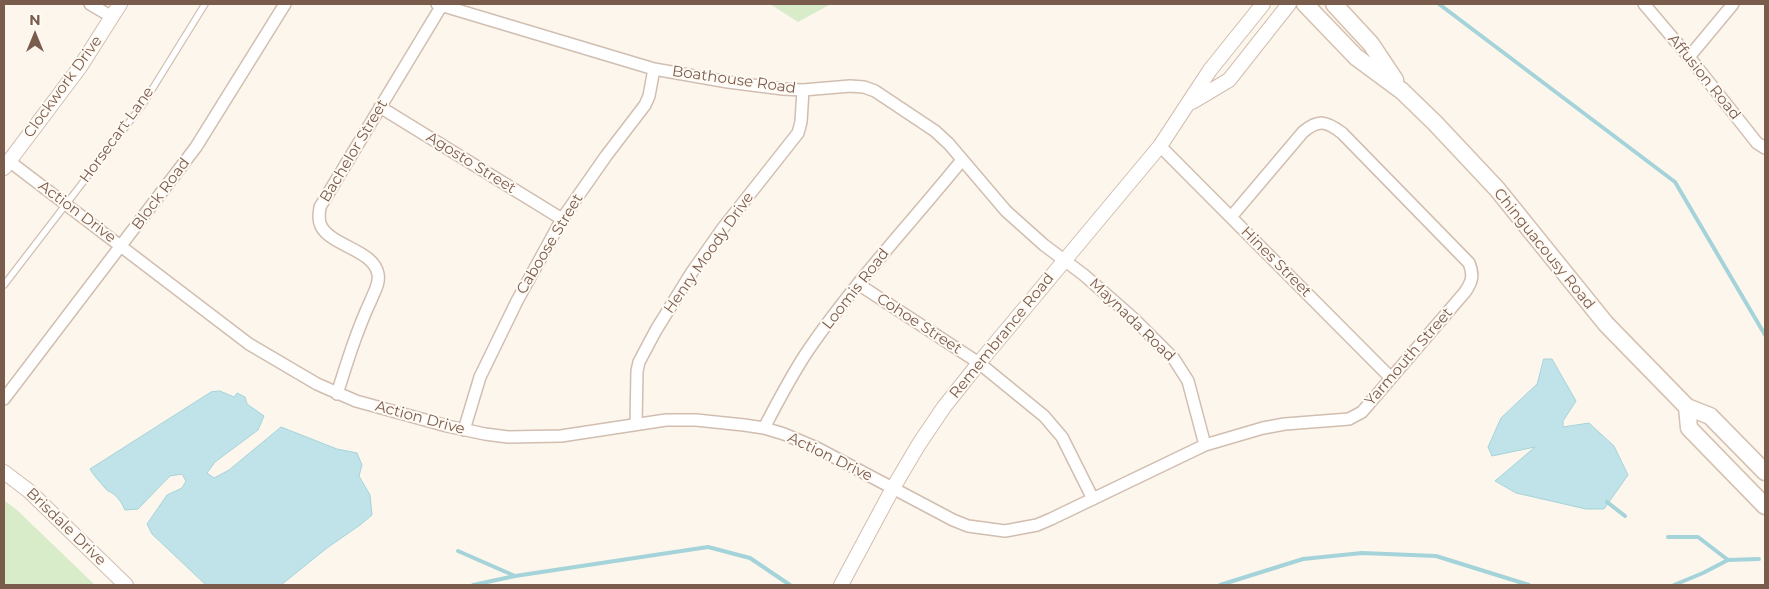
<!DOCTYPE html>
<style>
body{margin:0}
#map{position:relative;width:1769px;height:589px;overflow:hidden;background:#fdf6ec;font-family:Montserrat,sans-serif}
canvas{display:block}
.frame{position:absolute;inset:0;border:5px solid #7a5c4d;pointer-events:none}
.north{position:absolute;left:10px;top:10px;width:50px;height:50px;-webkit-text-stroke:4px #fffaf3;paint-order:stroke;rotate:0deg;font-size:14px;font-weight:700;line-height:20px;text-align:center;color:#7a5c4d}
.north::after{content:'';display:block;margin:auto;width:18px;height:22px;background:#7a5c4d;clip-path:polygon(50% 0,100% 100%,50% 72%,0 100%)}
</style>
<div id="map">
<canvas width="1769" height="589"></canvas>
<div class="frame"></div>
<div class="north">N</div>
</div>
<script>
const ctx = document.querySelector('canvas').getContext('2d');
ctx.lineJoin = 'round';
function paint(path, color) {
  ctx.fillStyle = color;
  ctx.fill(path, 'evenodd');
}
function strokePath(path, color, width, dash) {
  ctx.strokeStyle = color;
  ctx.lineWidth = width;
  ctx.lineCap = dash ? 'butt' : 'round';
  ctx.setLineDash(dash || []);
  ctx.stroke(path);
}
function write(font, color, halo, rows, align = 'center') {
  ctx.font = font + ' Montserrat,sans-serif';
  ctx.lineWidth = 4;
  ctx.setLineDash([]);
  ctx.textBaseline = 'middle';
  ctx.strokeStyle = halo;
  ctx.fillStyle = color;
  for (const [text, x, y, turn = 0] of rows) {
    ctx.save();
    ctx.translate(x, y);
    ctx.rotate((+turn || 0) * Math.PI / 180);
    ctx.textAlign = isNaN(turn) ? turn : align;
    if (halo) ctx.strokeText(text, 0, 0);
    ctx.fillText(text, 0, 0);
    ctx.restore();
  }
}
paint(new Path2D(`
 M 770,4 L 831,4 L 798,22 Z
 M 4,500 L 18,511 L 95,585 L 4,585 Z`), '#d8ecc9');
const water = new Path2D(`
 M 1544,359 L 1552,359 L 1576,401 L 1563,421 L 1563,427 L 1589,423 L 1614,446 L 1628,475 L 1604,509 L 1586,509 L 1516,493 L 1495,481 L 1535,447 L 1492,456 L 1488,447 L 1501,418 L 1537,384 Z
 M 220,391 L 234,397 L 237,393 L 245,397 L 247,404 L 264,416 L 258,430 L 215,462 L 207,473 L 214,478 L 229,470 L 281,427 L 337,449 L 357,453 L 362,465 L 359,476 L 370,495 L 372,515 L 360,525 L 327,548 L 281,585 L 206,585 L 152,534 L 147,524 L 167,495 L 182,488 L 186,481 L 182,474 L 170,476 L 138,509 L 125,510 C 122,503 118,497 112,493 C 110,492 106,490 105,488 C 100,482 94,476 90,469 L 211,392 Z`);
paint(water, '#bfe3e8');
strokePath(water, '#a5d3da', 1);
strokePath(new Path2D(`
 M 1439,4 L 1675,182 L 1765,335
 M 1607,502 L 1625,516
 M 1668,537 L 1698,537 L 1728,560
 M 458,551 L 515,576
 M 473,585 L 515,576 L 708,547 L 750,558 L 790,585
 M 1220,585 L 1303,559 L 1362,553 L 1436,556 L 1529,585
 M 1674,585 L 1703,573 L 1728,560 L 1759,559`), '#a5d3da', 4);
const service = new Path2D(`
 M 4,285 L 143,104 L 205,4`);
const minor = new Path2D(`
 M 90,4 L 112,17
 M 437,4 L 654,69 L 728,82 L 783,89 L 803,90 L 850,86 L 864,87 L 875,91 L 935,131 L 949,144 L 1006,211 L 1044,245 L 1084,275 L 1134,319 L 1174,359 L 1188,381 L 1205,445
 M 1644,4 L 1689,57 L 1757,143 L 1765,148
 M 1689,57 L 1733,4
 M 380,107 L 562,219
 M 1160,146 L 1391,378
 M 9,161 L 249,344 L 317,384 L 356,401 L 447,426 L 485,434 L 508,437 L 561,436 L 666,420 L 696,420 L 744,425 L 764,428 L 784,434 L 817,448 L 953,520 L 968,526 L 1005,531 L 1037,525 L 1051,519 L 1205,445 L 1263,428 L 1285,424 L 1349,419 L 1362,412 L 1465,292 C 1472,282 1474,275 1469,263 L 1342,133 C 1326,121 1319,119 1303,132 L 1231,217
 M 858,284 L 979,363 L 1044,416 L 1062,437 L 1093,499
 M 337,394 C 347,362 357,330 371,300 C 374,292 380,283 378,274 C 374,250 331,246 321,226 C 318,220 319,214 320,207 L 442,5
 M 4,399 L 196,147 L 285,4
 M 636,424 L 637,371 L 639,362 L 656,330 L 692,272 L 723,228 L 798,133 L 801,122 L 803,90
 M 764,428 C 778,401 792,374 809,349 C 855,282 911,223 962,160
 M 464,430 L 480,377 L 517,301 L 562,219 L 606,156 L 645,105 L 649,96 L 654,69`);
const tertiary = new Path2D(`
 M 1192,102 L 1229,80 L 1289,4
 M 4,168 L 80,67 L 120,4
 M 4,472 L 29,491 L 126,585
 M 841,585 L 893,488 L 919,444 L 944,407 L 979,363 L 1160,146 L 1210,70 L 1263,4`);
const secondary = new Path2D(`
 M 1305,4 L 1356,57 L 1402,91 L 1435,123 L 1497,189 L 1606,324 L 1687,407 L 1710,416 L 1765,472
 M 1334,4 L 1371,44 L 1395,80
 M 1687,407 L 1689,428 L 1765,506`);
strokePath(service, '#d1beb0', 8);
strokePath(minor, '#d1beb0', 14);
strokePath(tertiary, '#d1beb0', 16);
strokePath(secondary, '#d6c0b0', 19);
strokePath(service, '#fff', 5.5);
strokePath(minor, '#fff', 11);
strokePath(tertiary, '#fff', 14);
strokePath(secondary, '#fff', 16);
write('15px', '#7a5c4d', '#fffaf3', [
 ["Affusion Road",1704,77,51],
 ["Boathouse Road",734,80,8],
 ["Clockwork Drive",63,87,-54],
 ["Horsecart Lane",117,135,-54],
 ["Bachelor Street",354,151,-59],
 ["Agosto Street",471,163,32],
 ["Block Road",161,194,-53],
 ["Action Drive",77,212,37],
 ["Caboose Street",550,244,-59],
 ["Chinguacousy Road",1544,249,51],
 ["Henry Moody Drive",709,253,-55],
 ["Hines Street",1276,262,45],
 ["Loomis Road",856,289,-52],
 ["Maynada Road",1132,320,44],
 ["Cohoe Street",919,324,33],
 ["Remembrance Road",1002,336,-51],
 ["Yarmouth Street",1409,357,-49],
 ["Action Drive",420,418,15],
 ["Action Drive",830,457,26],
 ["Brisdale Drive",66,527,44]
]);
</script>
